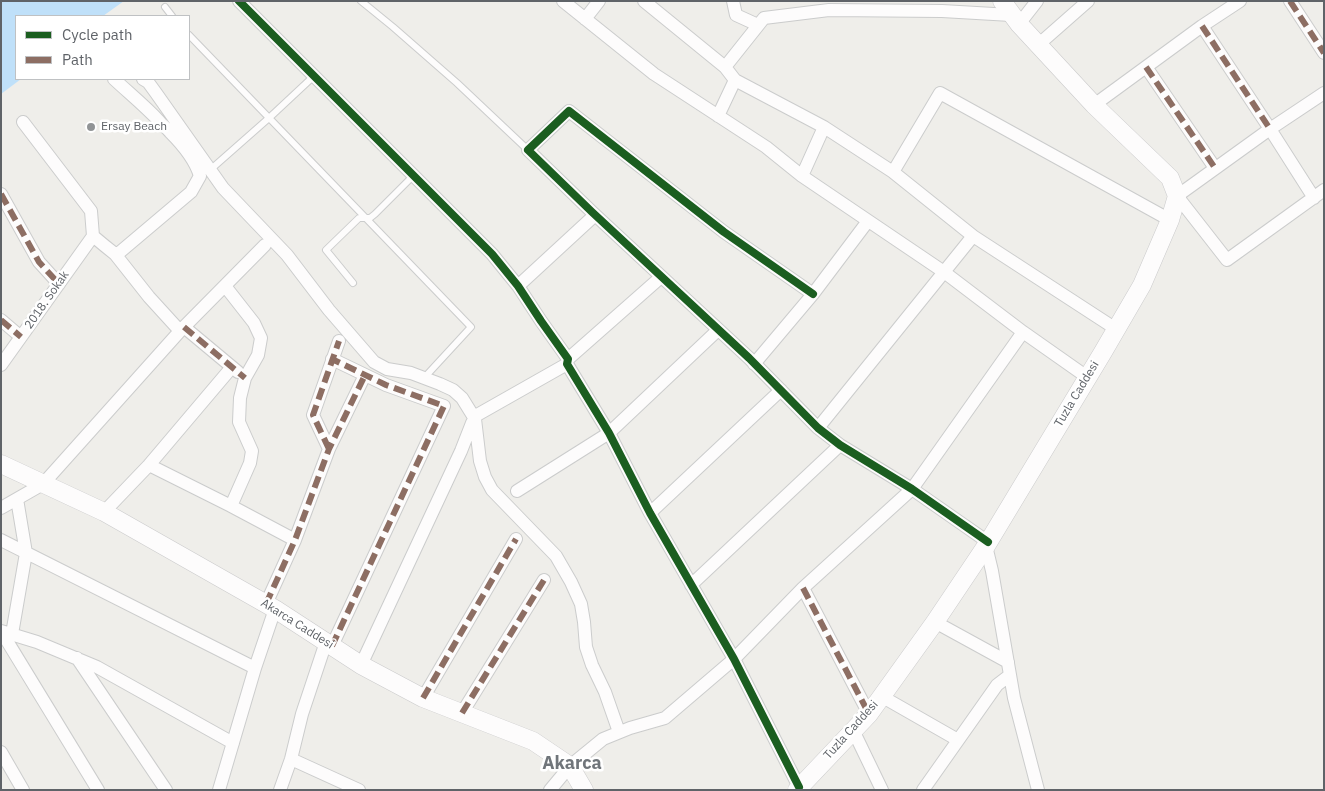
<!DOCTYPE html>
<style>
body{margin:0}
#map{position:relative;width:1325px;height:791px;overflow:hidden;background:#efeeea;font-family:"IBM Plex Sans",sans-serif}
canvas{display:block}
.frame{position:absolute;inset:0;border:2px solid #5f6368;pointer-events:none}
.legend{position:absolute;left:15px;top:15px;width:175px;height:65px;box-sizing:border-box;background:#fff;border:1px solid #bfc1c3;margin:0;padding:6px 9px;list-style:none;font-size:15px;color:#5f6368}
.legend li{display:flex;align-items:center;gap:10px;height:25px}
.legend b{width:25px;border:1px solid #bfc1c3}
</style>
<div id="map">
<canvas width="1325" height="791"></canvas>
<div class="frame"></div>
<ul class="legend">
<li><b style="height:6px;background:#1b5e20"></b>Cycle path</li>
<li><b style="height:6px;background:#8d6e63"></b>Path</li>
</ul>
</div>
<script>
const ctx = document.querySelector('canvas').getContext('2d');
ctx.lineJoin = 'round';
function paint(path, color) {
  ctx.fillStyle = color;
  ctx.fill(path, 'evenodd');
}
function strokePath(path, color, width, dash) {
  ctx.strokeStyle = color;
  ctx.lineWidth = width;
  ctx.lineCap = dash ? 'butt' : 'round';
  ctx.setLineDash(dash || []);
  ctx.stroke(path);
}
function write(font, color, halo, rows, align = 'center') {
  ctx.font = font + ' "IBM Plex Sans",sans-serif';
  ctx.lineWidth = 5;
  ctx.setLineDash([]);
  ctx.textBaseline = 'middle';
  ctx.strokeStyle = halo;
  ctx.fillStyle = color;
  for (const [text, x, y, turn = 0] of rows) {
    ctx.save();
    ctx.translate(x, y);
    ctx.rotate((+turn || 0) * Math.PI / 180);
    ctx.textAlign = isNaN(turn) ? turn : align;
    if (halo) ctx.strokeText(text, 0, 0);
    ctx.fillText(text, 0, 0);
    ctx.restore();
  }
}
paint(new Path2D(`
 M 1,1 L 124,1 L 103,16 L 16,16 L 16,79 L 21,79 L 1,94 Z`), '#bfe0f9');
const lane = new Path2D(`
 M 361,1 L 393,27 L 457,83 L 528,150
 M 165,7 L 172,16
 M 189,35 L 471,327 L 424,378
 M 210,170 L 269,118 L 314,76
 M 353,283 L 326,250 L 359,218 L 370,218 L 375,214 L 414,175`);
const street = new Path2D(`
 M 239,1 L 492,254 L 518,286 L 541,321 L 568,359 L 567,364 L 609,433 L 650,513 L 734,659 L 799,787
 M 563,1 L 654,74 L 766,147 L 802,176 L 944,272 L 1023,332 L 1087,377
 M 644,1 L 725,67 L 735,80 L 824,127 L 893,172 L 973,236 L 1116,329
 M 733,1 L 736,15 L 758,25
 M 1290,1 L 1324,53
 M 585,19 L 599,1
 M 1019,24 L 1037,1
 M 1202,26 L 1270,129 L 1314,198
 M 1038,45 L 1088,1
 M 725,67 L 764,18 L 829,10 L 942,11 L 1011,15
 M 1146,67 L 1215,168
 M 143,79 L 148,82 L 156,93 L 223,188 L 287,255 L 329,310 L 374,362 L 387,369 L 411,373 L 440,384 L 453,390 L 462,398 L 475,419 L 480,461 L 485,477 L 492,490 L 556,556 L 571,582 L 581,604 L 584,622 L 586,647 L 592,665 L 605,692 L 619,732
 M 1324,93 L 1270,129 L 1177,196 L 1227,260 L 1324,190
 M 1094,105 L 1202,26 L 1240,1
 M 718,116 L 735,80
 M 23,122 L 91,211 L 93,236 L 105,246 L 115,254 L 120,252 L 191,192 L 200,176 C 195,159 183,145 170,132 C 167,128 162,125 159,121 C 145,106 129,93 114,79
 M 893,172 L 940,93 L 1170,220
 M 802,176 L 824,127
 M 1,194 L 39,262 L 59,284
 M 115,254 L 149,297 L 180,331
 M 225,286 L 254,323 L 261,338 L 258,355 L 245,378 L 240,398 L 239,422 L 252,451 L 250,463 L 231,506
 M 518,286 L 595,215
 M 813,294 L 724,232 L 569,111 L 528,150 L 592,212 L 749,358 L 818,428 L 840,445 L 912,489 L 988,542
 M 1,320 L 21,337
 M 184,327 L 238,372
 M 568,359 L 661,277
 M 754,364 L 813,294 L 868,221
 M 1,365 L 93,236
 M 818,428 L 973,236
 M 329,449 L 313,415 L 339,341
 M 149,465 L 231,506 L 295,540
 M 517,491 L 609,433 L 718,330
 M 1,508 L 43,484 L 180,331 L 265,245
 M 104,512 L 149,465 L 232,367
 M 650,513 L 781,390
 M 1,540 L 255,668
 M 986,546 L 992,571 L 1014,698 L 1038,790
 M 691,585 L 840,445
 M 803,588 L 869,714
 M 266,604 L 295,540 L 329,449 L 365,375
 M 935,622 L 1008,662
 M 1,631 L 37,642 L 97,667 L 233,743
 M 1,631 L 98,790
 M 12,634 L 26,553 L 17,499
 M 332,646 L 444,406 L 386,385 L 332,359
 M 77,658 L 166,790
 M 361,665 L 461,451 L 472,423 L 477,415 L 567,364
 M 881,696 L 958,740
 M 423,698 L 516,539
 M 462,713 L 544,580
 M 853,730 L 882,790
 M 1,752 L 23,790
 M 291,759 L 359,790
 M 219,790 L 255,668 L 275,609
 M 280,790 L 291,759 L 302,714 L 326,642
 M 550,790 L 570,766 L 603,739 L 630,728 L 665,718 L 734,659 L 803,588 L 912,489 L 1023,332
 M 923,790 L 997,685 L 1010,675`);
const secondary = new Path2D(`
 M 1,464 L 104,512 L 275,609 L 361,665 L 423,698 L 533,741 L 570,766 L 584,790
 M 797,790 L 869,714 L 935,622 L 986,546 L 1103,352 L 1142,285 L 1170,220 L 1177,196 L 1170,178 L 1094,105 L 1019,24 L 1002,1`);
strokePath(lane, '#cbcccc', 8);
strokePath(street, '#cbcccc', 14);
strokePath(secondary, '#cacacb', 19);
strokePath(lane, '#fdfcfc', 6);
strokePath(street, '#fdfcfc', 12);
strokePath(secondary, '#fdfcfc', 18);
strokePath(new Path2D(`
 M 1290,1 L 1324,53
 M 1202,26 L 1270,129
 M 1146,67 L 1215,168
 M 1,194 L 39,262 L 59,284
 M 1,320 L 21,337
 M 184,327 L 245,378
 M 329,449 L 313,415 L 339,341
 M 803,588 L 869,714
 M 266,604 L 295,540 L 329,449 L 365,375
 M 332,646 L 444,406 L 386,385 L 332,359
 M 423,698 L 516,539
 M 462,713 L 544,580`), '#8d6e63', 6, [12, 6]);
strokePath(new Path2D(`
 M 239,1 L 492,254 L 518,286 L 541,321 L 568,359 L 567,364 L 609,433 L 650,513 L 734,659 L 799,787
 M 813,294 L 724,232 L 569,111 L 528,150 L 592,212 L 749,358 L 818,428 L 840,445 L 912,489 L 988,542`), '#1b5e20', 8);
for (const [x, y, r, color] of [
 [91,127,5,"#919496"]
]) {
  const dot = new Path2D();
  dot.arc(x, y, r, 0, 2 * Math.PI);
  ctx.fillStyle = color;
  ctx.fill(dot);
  strokePath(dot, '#fff', 2);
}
write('12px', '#5f6368', '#fff', [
 ["Ersay Beach",101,127]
], 'left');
write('12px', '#5f6368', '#fff', [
 ["2018. Sokak",47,300,-55],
 ["Tuzla Caddesi",1077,394,-59],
 ["Akarca Caddesi",297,624,32],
 ["Tuzla Caddesi",851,730,-48]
]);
write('bold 18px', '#70757a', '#fff', [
 ["Akarca",572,764]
]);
</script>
